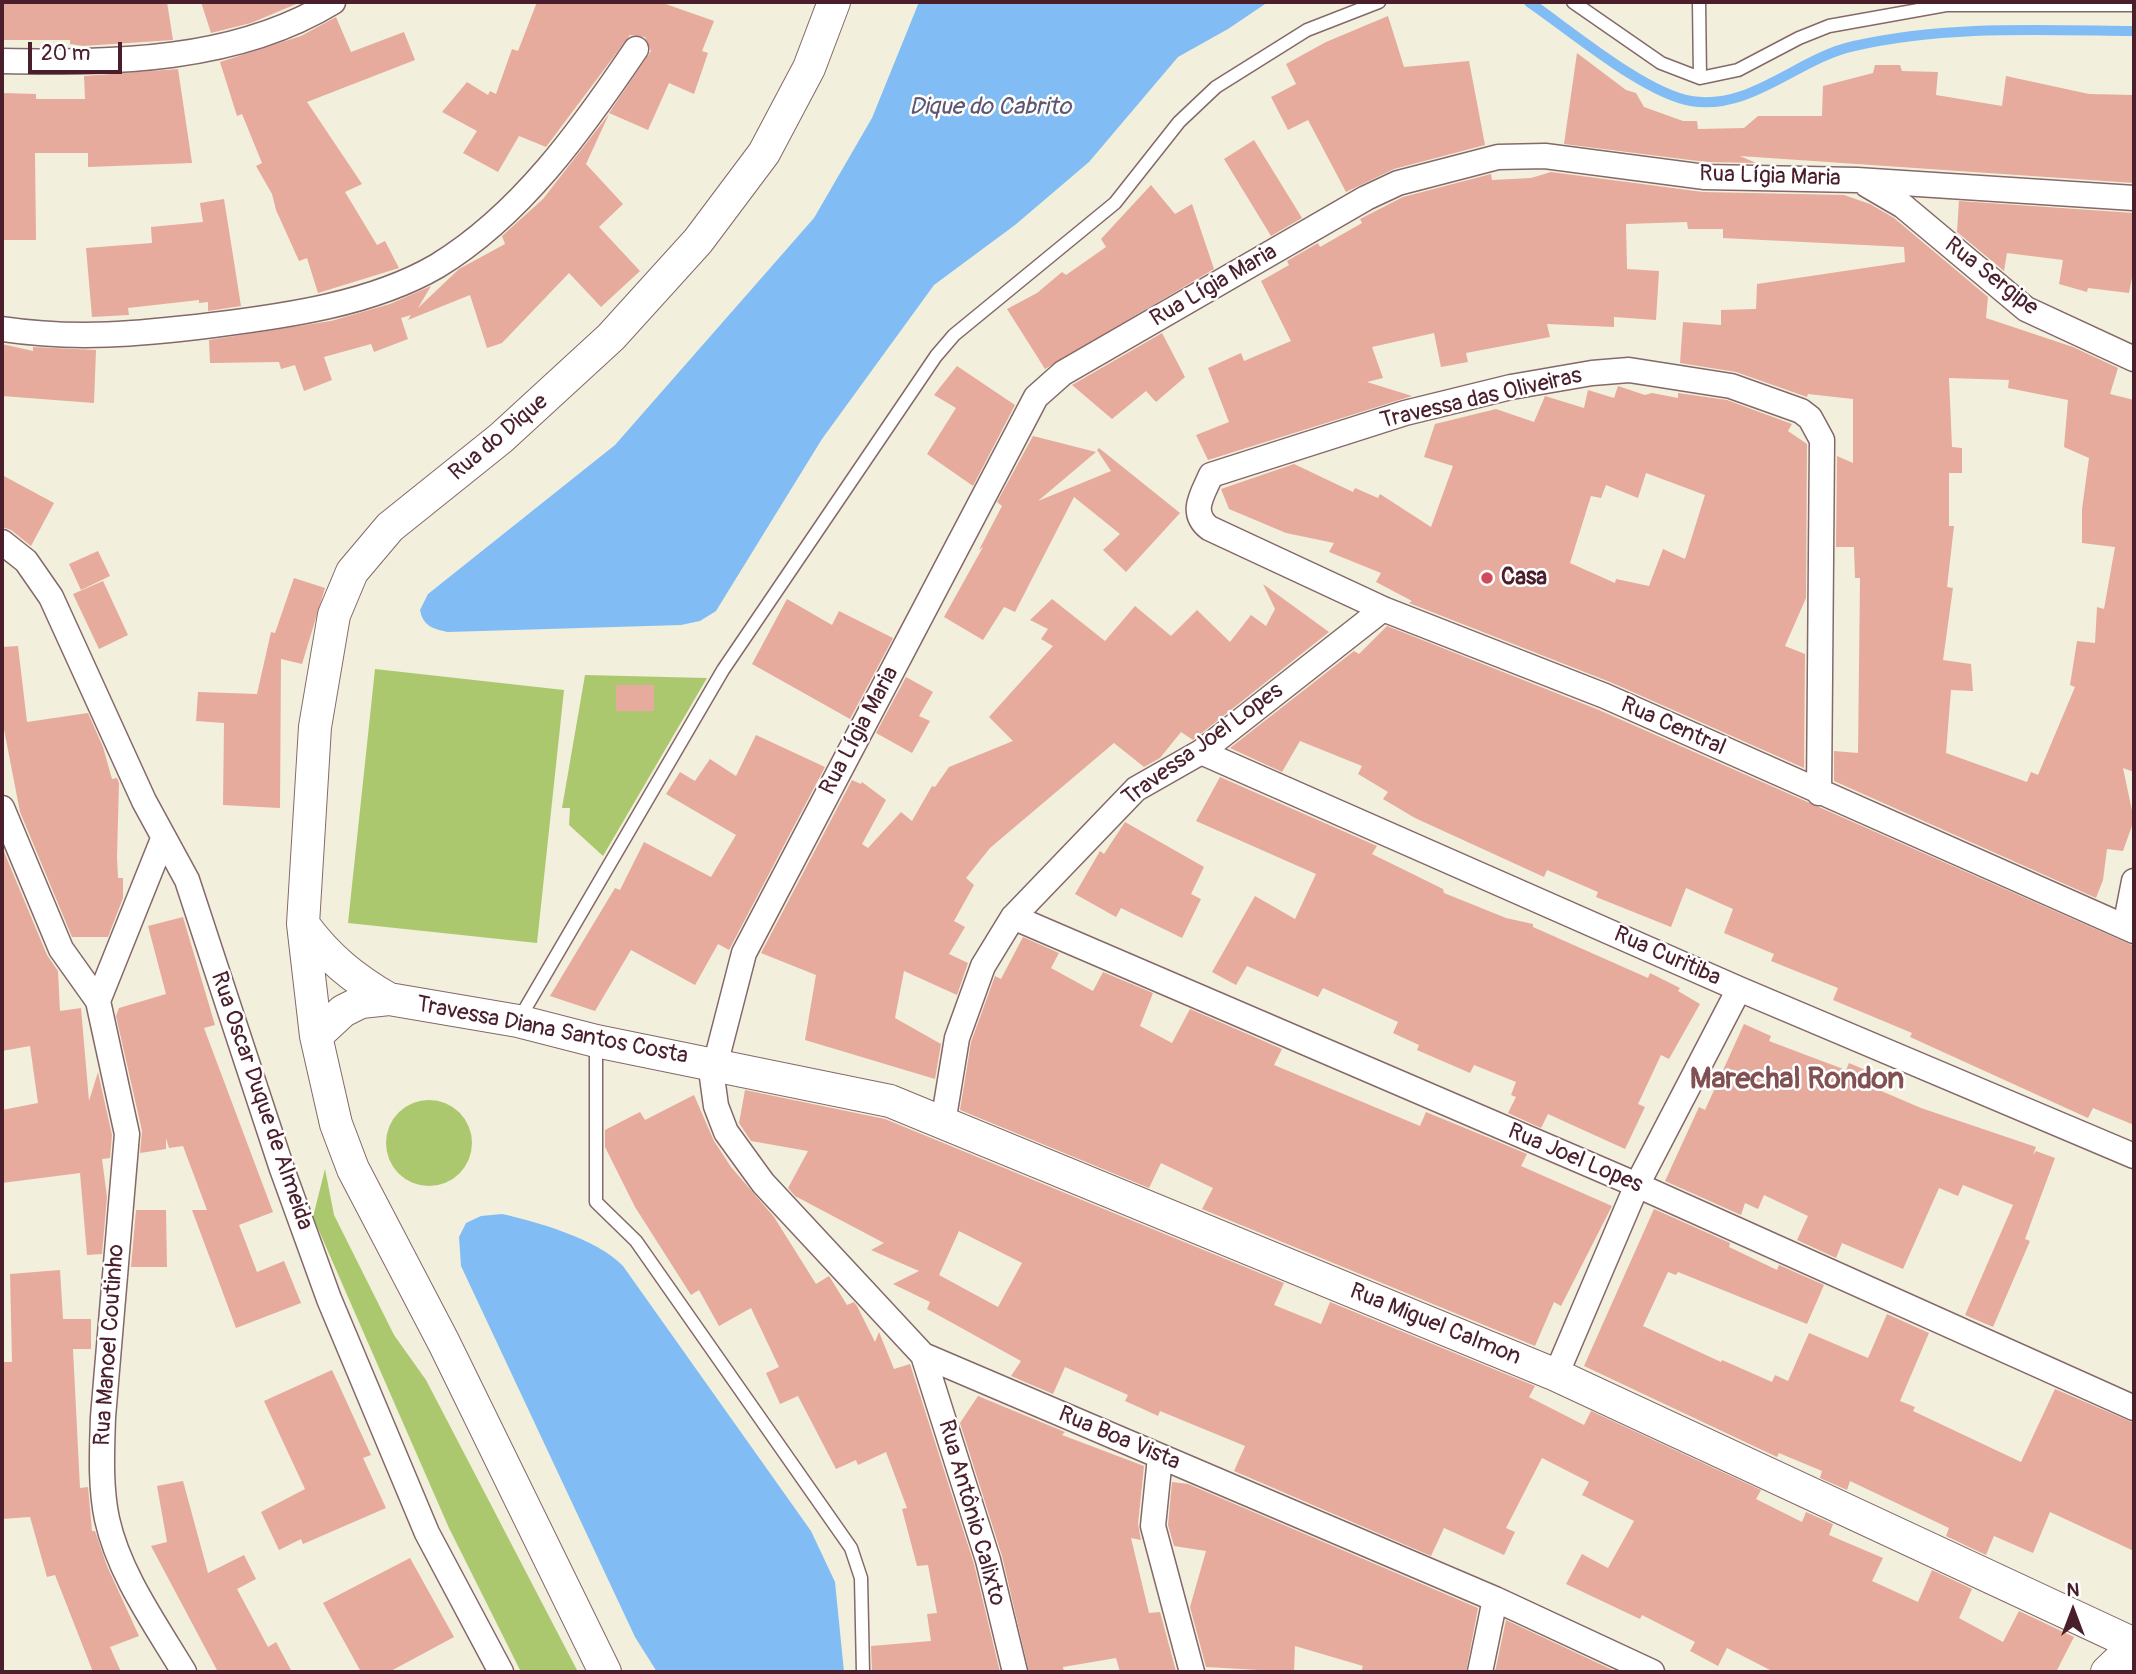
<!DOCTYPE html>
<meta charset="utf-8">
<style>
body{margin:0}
#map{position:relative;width:2136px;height:1674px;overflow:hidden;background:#f2efdc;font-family:Pangolin,sans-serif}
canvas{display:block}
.frame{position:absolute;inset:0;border:4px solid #4a1f2b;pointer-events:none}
.north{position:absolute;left:2038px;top:1576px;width:70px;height:70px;-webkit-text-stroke:5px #fff;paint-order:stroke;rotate:0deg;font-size:19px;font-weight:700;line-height:28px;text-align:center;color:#4a1f2b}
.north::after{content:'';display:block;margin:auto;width:24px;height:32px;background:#4a1f2b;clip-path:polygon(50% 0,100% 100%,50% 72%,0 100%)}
.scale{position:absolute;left:28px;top:42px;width:94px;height:32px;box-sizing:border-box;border:4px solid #4a1f2b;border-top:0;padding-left:9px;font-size:21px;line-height:24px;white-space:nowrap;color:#4a1f2b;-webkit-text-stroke:5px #fff;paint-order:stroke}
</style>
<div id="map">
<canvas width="2136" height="1674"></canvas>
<div class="frame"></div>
<div class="north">N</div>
<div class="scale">20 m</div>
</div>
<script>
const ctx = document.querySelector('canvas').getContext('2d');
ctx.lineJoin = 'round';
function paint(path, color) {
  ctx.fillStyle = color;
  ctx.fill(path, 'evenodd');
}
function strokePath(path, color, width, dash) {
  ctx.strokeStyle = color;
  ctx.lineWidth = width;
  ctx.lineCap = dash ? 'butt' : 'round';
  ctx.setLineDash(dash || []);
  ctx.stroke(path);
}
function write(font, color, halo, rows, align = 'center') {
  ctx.font = font + ' Pangolin,sans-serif';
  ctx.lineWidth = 5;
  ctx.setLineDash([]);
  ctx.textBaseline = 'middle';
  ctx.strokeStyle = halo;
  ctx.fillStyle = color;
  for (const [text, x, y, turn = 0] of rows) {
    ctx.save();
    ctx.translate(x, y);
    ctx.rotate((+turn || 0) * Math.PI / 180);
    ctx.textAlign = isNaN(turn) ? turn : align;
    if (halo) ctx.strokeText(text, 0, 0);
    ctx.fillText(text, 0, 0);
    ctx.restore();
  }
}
paint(new Path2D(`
 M 375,669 L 564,690 L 537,943 L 348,923 Z
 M 585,675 L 707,678 L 603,856 L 569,825 L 570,808 L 562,808 Z
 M386 1143a43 43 0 1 1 86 0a43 43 0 1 1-86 0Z
 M 325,1169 L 334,1215 L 394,1335 L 426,1380 L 578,1672 L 521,1672 L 449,1528 L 313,1217 Z`), '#acc86e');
paint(new Path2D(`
 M 919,2 L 1268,2 L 1228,29 L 1178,57 L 1089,162 L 1015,225 L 934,285 L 822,439 L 716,611 L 700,621 L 681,625 L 448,632 C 433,629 423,626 420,610 L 428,594 L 615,445 L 814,218 L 872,118 Z
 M 502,1214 C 538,1222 597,1239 623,1266 L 811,1531 L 835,1582 L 844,1672 L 657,1672 L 635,1637 L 461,1266 L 459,1237 L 466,1223 L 481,1216 Z`), '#81bdf4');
strokePath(new Path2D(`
 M 1529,2 C 1570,30 1644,93 1691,101 C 1751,111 1798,58 1854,46 C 1945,25 2041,30 2134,31`), '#81bdf4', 10);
paint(new Path2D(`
 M 2,2 L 167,2 L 173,40 L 83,46 L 70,44 L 70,40 L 2,40 Z
 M 201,2 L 301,2 L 251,23 L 211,33 Z
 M 537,2 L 660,2 L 714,21 L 702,51 L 708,53 L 694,94 L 669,83 L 648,130 L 609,113 L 651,51 L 645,37 L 630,35 L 546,147 L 519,136 L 498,172 L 463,153 L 477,131 L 442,112 L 467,82 L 488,95 L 490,91 L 496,94 L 512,49 L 518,51 Z
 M 1388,16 L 1404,67 L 1469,61 L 1485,145 L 1394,169 L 1346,192 L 1308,120 L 1288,130 L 1271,97 L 1296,84 L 1286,64 L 1326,42 Z
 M 336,17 L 351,52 L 404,32 L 415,60 L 307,102 L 362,184 L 345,192 L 377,245 L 385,241 L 399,268 L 318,293 L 307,258 L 299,261 L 276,210 L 272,194 L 256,166 L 262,163 L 242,114 L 237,116 L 220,62 L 301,36 Z
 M 1577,53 L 1626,90 L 1636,93 L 1644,107 L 1683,121 L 1697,121 L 1698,129 L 1744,128 L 1758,116 L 1822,116 L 1823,86 L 1873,73 L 1875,65 L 1900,65 L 1902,71 L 1938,72 L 1936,95 L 2002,106 L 2006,76 L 2089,94 L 2134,95 L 2134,183 L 1740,156 L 1756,163 L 1706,162 L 1564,144 Z
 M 178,69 L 192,163 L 88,167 L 88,153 L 35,153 L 36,240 L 2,240 L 2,93 L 36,94 L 36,99 L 85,99 L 84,76 Z
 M 609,114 L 586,164 L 623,204 L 599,227 L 640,271 L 601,307 L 569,273 L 502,343 L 487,348 L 470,295 L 408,320 L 411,315 L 401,318 L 408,339 L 374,352 L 371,344 L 324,357 L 332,380 L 304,391 L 295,365 L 281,369 L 279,362 L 210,363 L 209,340 L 331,321 L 390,304 L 431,286 L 418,308 L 459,269 L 505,244 L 502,236 L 543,199 Z
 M 1254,140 L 1302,218 L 1271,236 L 1224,159 Z
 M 1551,172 L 1703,192 L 1844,195 L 1870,204 L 1894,218 L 1988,297 L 1986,318 L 2073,347 L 2118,368 L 2110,394 L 2134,400 L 2134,772 L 2123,768 L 2134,820 L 2123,851 L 2107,849 L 2103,880 L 2096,898 L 1834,781 L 1834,751 L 1858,753 L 1860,578 L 1855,578 L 1854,547 L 1836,547 L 1837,456 L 1853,463 L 1853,399 L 1808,394 L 1807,397 L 1736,372 L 1680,363 L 1683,322 L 1721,325 L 1721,310 L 1756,309 L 1757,284 L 1905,262 L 1904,247 L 1723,238 L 1723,229 L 1688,229 L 1687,222 L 1626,224 L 1627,269 L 1659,271 L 1656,320 L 1614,317 L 1614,327 L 1547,324 L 1550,337 L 1466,353 L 1468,362 L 1441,367 L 1434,333 L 1372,347 L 1383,378 L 1367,382 L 1412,396 L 1208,460 L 1196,435 L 1229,422 L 1208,368 L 1241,353 L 1244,361 L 1291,341 L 1261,281 L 1289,265 L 1287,261 L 1318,243 L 1320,247 L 1362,223 L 1360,219 L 1403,197 L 1491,174 L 1492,180 L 1531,178 ZM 1949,378 L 2009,380 L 2008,388 L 2068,400 L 2064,447 L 2089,458 L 2082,509 L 2082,543 L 2115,547 L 2104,609 L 2097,607 L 2095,643 L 2077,641 L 2070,685 L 2075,687 L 2038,775 L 2031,772 L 2027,782 L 1946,753 L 1951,690 L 1973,691 L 1971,664 L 1943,660 L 1953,588 L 1947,587 L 1954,526 L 1949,526 L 1949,473 L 1962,473 L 1962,448 L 1952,447 Z
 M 1151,185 L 1175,214 L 1192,204 L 1214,269 L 1045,369 L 1007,309 L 1037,293 L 1062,272 L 1066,275 L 1106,247 L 1101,239 Z
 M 224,199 L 241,306 L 208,311 L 208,302 L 199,303 L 199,300 L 128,308 L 129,315 L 92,317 L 86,248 L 152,243 L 151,227 L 203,222 L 200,203 Z
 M 1959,201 L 2134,213 L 2134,268 L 2129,293 L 2088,288 L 2087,292 L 2059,284 L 2063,260 L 2007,253 L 2004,271 L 1957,232 Z
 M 1162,333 L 1185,377 L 1156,402 L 1146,391 L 1112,419 L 1072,385 Z
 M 2,344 L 33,351 L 33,347 L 96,350 L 94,403 L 2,396 Z
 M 957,366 L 1015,405 L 973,486 L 927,454 L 956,408 L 934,395 Z
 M 1618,386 L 1645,395 L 1652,393 L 1678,398 L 1678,393 L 1727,400 L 1792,424 L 1788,431 L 1807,444 L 1806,598 L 1785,646 L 1805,654 L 1804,768 L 1610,682 L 1409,603 L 1412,601 L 1376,582 L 1381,573 L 1329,552 L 1334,543 L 1286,533 L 1229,509 L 1221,489 L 1294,464 L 1353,492 L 1355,488 L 1378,498 L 1380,494 L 1431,527 L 1453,466 L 1424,457 L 1435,424 L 1496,409 L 1534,422 L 1545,396 L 1584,408 L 1588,390 L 1614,398 ZM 1646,473 L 1705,495 L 1685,559 L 1663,549 L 1649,586 L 1616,579 L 1615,583 L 1570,563 L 1591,496 L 1601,498 L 1606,485 L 1638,498 Z
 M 1033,436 L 1096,452 L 1038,501 L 1111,471 L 1097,450 L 1099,448 L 1180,513 L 1126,572 L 1103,550 L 1120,534 L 1074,497 L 1015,612 L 1004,607 L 983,640 L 944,617 L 983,547 L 979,550 L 1002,506 L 997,502 Z
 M 2,475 L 54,503 L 31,546 L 11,530 L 2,527 Z
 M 98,551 L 110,576 L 81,590 L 69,564 Z
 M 294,578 L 325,588 L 302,664 L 281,659 L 280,808 L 223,805 L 224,723 L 196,721 L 198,692 L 257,694 L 271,632 L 275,633 Z
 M 103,581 L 128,635 L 99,649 L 73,594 Z
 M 1263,584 L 1329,632 L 1193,740 L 1181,732 L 1160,758 L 1144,767 L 1114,743 L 990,848 L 966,878 L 974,885 L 954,921 L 965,927 L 949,954 L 968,963 L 957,995 L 904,971 L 895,1018 L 941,1044 L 935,1079 L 805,1040 L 816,975 L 761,953 L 852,780 L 861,784 L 862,782 L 886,800 L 862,844 L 868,848 L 901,812 L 912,821 L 932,786 L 935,787 L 949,767 L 1013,741 L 989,717 L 1053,646 L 1041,639 L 1048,629 L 1030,620 L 1052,599 L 1105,641 L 1135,606 L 1171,636 L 1197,610 L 1230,642 L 1251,615 L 1266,626 L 1275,609 Z
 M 787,599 L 832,625 L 839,611 L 893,638 L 850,719 L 752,664 Z
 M 1387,626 L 1599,710 L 2134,946 L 2134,1125 L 2093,1108 L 2088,1118 L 1910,1037 L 1912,1033 L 1833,1000 L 1838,988 L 1771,961 L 1774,954 L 1724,933 L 1733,909 L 1686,888 L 1671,927 L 1596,897 L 1598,892 L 1547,870 L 1544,877 L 1415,818 L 1383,799 L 1388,792 L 1358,774 L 1362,766 L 1300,741 L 1282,772 L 1230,748 L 1354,651 L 1359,654 Z
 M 18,646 L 27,722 L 88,713 L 103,747 L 112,779 L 117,778 L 119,783 L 117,857 L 118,878 L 123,878 L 123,898 L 108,937 L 72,937 L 20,812 L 2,719 L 2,647 Z
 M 906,677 L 933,692 L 919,716 L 930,721 L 912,753 L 876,733 Z
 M 616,685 L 654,685 L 654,711 L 616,711 Z
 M 756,735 L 825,767 L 729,950 L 718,944 L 695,985 L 631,950 L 595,1011 L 550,996 L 615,888 L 620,890 L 644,842 L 711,877 L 736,835 L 666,794 L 680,772 L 695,781 L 710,759 L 736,776 Z
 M 1220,777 L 1377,846 L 1372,854 L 1443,889 L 1444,893 L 1506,918 L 1533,924 L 1533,927 L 1648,978 L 1650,973 L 1680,988 L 1678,991 L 1700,1004 L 1669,1059 L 1661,1055 L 1638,1104 L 1645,1107 L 1625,1149 L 1548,1114 L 1541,1128 L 1508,1113 L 1516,1097 L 1511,1095 L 1516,1082 L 1474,1065 L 1470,1073 L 1417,1050 L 1419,1045 L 1393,1033 L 1398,1022 L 1323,988 L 1318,997 L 1247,966 L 1236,985 L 1212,972 L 1255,896 L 1295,919 L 1316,874 L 1196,821 Z
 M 1125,822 L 1204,867 L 1191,894 L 1201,899 L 1182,938 L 1121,908 L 1116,917 L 1075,894 L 1100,851 L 1104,854 Z
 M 2,847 L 47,955 L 58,971 L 60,1011 L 81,1008 L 89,1101 L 98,1072 L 112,1135 L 110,1158 L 102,1159 L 107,1197 L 102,1254 L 87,1255 L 80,1173 L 2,1183 L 2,1110 L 38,1103 L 30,1046 L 2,1051 Z
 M 183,917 L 215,1025 L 204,1028 L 273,1212 L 239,1225 L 257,1272 L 284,1261 L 301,1303 L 236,1328 L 192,1210 L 207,1210 L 183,1146 L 169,1148 L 166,1138 L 166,1149 L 140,1153 L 142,1131 L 116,1016 L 119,1008 L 166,994 L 148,926 Z
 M 1023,937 L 1059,953 L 1051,968 L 1093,991 L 1103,972 L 1153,993 L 1140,1026 L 1172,1043 L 1190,1009 L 1282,1049 L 1274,1065 L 1420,1126 L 1426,1112 L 1494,1140 L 1527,1154 L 1521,1166 L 1612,1206 L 1561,1306 L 1554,1302 L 1535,1346 L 1202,1209 L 1213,1188 L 1161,1163 L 1149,1188 L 960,1110 L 971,1042 L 995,976 L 1001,979 Z
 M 1744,1024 L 1771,1036 L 1769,1041 L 1806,1055 L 1846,1070 L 1849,1063 L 1877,1075 L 1872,1087 L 1921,1108 L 2036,1147 L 2033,1155 L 2036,1151 L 2055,1158 L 2025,1239 L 2030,1241 L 1993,1327 L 1965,1315 L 2013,1205 L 1963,1185 L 1958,1196 L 1939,1188 L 1903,1269 L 1842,1243 L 1836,1258 L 1797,1240 L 1808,1216 L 1764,1195 L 1758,1209 L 1745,1203 L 1741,1215 L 1665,1181 L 1699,1107 L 1705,1110 Z
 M 745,1090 L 885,1119 L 1284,1283 L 1274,1305 L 1321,1324 L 1330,1302 L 1535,1386 L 1529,1397 L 1584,1425 L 1591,1411 L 1761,1490 L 1756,1499 L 1802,1522 L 1806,1512 L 1833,1524 L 1829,1535 L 1883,1558 L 1872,1581 L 1918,1602 L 1932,1570 L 1972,1589 L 1959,1618 L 2003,1642 L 2019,1611 L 2074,1637 L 2056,1672 L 1774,1672 L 1727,1648 L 1718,1666 L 1690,1651 L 1695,1642 L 1642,1615 L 1640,1619 L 1566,1584 L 1582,1554 L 1608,1568 L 1634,1521 L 1582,1495 L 1589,1482 L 1542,1458 L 1506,1528 L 1515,1532 L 1504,1555 L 1444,1528 L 1431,1556 L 1234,1471 L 1245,1446 L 1160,1411 L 1158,1416 L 1143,1409 L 1125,1401 L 1128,1395 L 1065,1367 L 1053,1394 L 1011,1376 L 1021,1361 L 927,1309 L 930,1302 L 893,1284 L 919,1271 L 871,1250 L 884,1243 L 795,1196 L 788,1188 L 808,1151 L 751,1141 L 739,1123 ZM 959,1231 L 1022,1263 L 998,1307 L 939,1275 Z
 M 694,1095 L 714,1141 L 731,1167 L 774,1217 L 816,1284 L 829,1276 L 847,1305 L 854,1302 L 857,1306 L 875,1342 L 879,1332 L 894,1369 L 910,1364 L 974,1564 L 1000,1672 L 872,1672 L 871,1646 L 931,1641 L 927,1614 L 937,1613 L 928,1565 L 917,1566 L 902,1509 L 907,1508 L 886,1452 L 858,1465 L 856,1460 L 836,1469 L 798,1396 L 780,1404 L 766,1373 L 779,1367 L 751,1308 L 719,1326 L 699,1290 L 691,1295 L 635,1207 L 605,1147 L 605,1130 L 640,1112 L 645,1120 Z
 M 1654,1209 L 1730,1243 L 1729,1247 L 1777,1270 L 1779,1265 L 1824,1285 L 1807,1324 L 1678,1272 L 1676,1275 L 1668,1272 L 1643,1326 L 1721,1362 L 1722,1360 L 1772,1382 L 1775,1375 L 1788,1381 L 1809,1333 L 1868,1358 L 1887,1314 L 1929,1333 L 1900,1401 L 1915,1407 L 1913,1411 L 2021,1462 L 2055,1389 L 2134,1423 L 2134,1551 L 2050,1512 L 2033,1553 L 1994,1536 L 1986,1555 L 1946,1536 L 1949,1528 L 1850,1481 L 1847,1490 L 1820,1478 L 1822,1471 L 1779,1453 L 1777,1457 L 1584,1366 Z
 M 136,1210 L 166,1210 L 167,1267 L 131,1267 Z
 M 60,1270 L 63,1319 L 91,1319 L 91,1349 L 73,1349 L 80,1488 L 88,1487 L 92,1531 L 95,1531 L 107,1566 L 139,1636 L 110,1647 L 121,1672 L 93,1672 L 55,1575 L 47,1577 L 30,1517 L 2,1519 L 2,1362 L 12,1362 L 10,1274 Z
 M 332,1370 L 371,1455 L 363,1458 L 386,1508 L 303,1544 L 301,1539 L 279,1550 L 261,1512 L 305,1489 L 264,1401 Z
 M 978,1396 L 1065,1432 L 1062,1435 L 1144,1466 L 1138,1524 L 1141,1540 L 1131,1538 L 1149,1613 L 1160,1612 L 1176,1671 L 1120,1672 L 1116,1658 L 1063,1667 L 1064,1672 L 1029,1672 L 1002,1556 L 960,1423 Z
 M 183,1481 L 208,1573 L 244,1555 L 256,1579 L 237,1589 L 268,1647 L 276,1642 L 292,1672 L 218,1672 L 151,1546 L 167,1542 L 157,1486 Z
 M 1172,1482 L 1188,1484 L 1478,1608 L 1466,1672 L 1361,1672 L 1363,1666 L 1295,1646 L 1294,1672 L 1206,1667 L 1190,1607 L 1206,1551 L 1174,1546 L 1168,1525 Z
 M 410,1558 L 454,1637 L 389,1672 L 361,1672 L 323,1603 Z
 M 1506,1620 L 1617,1672 L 1495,1672 Z`), '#e6ab9c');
const service = new Path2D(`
 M 1573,2 L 1661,63 L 1700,78 L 1738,70 L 1799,38 L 1829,26 L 1946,5 L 2134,5
 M 1699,2 L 1700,78
 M 518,1021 L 723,670 L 936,356 L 954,335 L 1115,203 L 1179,122 L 1216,87 L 1307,30 L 1379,2
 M 596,1041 L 596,1202 L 636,1241 L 851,1548 L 861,1578 L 863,1672`);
const minor = new Path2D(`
 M 2,61 C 113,63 235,62 333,2
 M 1867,185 L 1903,206 L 2026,309 L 2134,359
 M 2,329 C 76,340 139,334 213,325 C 285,316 372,304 437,266 C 521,215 582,129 636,49
 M 2,542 L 26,561 L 51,597 L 144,801 L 187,880 L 282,1169 L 329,1299 L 427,1533 L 501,1672
 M 1201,752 L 1739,989 L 2134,1156
 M 1819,793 L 1822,440 L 1810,418 L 1801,411 L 1731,386 L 1629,370 L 1592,373 L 1511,387 L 1405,413 L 1211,475 C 1203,494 1189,512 1209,528 L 1383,609 L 1605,696 L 2134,931
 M 2,808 L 61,949 L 98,1001 L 127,1134 L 103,1417 C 102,1450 100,1486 107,1519 C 119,1574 156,1625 184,1672
 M 1013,917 L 1637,1185 L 2134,1408
 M 2125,927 L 2134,881
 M 98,1001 L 163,839
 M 943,1123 L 957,1038 L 983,966 L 1013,917 L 1136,789 L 1201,752 L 1383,609
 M 923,1355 L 988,1560 L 1015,1672
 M 1556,1375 L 1637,1185 L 1739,989
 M 1160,1457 L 1153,1526 L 1192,1672
 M 1480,1672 L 1495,1599
 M 1652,1672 L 1495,1599 L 923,1355 L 763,1183 L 726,1132 L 716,1106 L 712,1077 L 744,953 L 1036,397 L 1063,373 L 1366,198 L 1398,183 L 1498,157 L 1545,156 L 1705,177 L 1857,180 L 2134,198`);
const tertiary = new Path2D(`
 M 303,924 C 327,957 354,979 389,999
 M 316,1036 L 343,1011 L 361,1002 L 389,999 L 518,1021 L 596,1041 L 890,1101 L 1556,1375 L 2134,1644
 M 605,1672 L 444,1343 L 353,1169 L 336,1124 L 316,1036 L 303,924 L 315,727 L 334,615 L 352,572 L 390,527 L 501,438 L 611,337 L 698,241 L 764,153 L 809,68 L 834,2
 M 2107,1672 L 2134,1646`);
strokePath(service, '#856869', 15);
strokePath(minor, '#856869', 27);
strokePath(tertiary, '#856869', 34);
strokePath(service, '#fff', 12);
strokePath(minor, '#fff', 24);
strokePath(tertiary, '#fff', 32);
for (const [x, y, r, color] of [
 [1487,578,7,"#d1495b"]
]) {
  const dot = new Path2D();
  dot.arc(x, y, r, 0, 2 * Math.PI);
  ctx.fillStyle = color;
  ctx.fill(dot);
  strokePath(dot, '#fff', 2.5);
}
write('23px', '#4a1f2b', '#fff', [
 ["Rua Lígia Maria",1770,177,2],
 ["Rua Sergipe",1991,277,38],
 ["Rua Lígia Maria",1214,286,-30],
 ["Travessa das Oliveiras",1481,399,-13],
 ["Rua do Dique",499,438,-40],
 ["Rua Central",1673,727,24],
 ["Rua Lígia Maria",860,731,-62],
 ["Travessa Joel Lopes",1203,745,-36],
 ["Rua Curitiba",1667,957,24],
 ["Travessa Diana Santos Costa",552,1031,11],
 ["Rua Oscar Duque de Almeida",261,1101,71],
 ["Rua Joel Lopes",1575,1159,23],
 ["Rua Miguel Calmon",1435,1325,22],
 ["Rua Manoel Coutinho",110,1345,-86],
 ["Rua Boa Vista",1119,1439,23],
 ["Rua Antônio Calixto",971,1513,74]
]);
write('bold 23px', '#4a1f2b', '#fff', [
 ["Casa",1501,578]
], 'left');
write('italic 24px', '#5d5671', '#fff', [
 ["Dique do Cabrito",990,108]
]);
write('bold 30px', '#815053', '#fff', [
 ["Marechal Rondon",1797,1080]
]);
</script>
